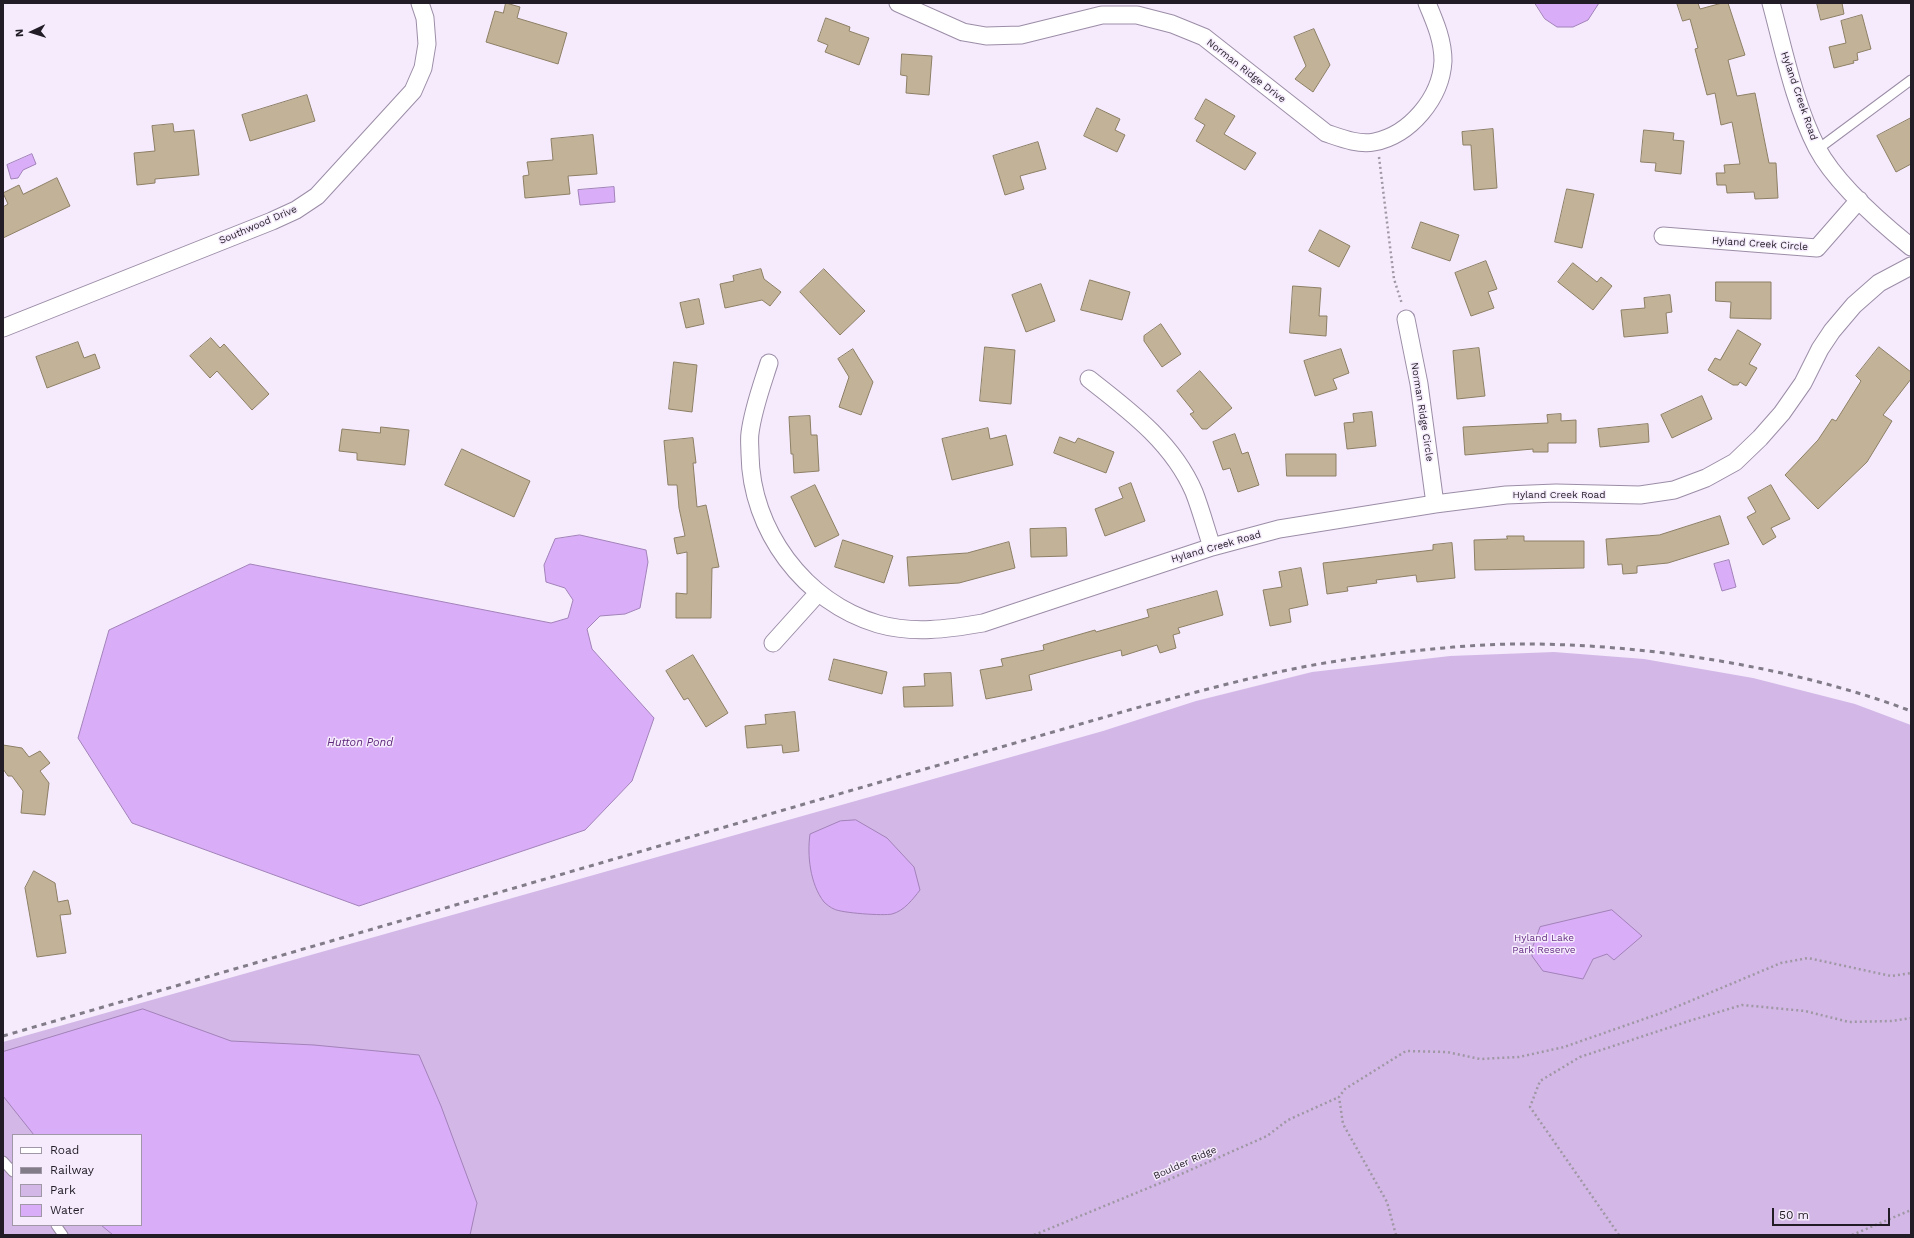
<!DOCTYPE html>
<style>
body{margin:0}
#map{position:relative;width:1914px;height:1238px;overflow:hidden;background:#f5ebfc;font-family:"Work Sans",sans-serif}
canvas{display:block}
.frame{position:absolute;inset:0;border:4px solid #211c25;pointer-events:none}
.legend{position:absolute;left:12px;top:1134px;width:130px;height:92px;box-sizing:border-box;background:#f5ebfc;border:1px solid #a098a6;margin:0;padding:5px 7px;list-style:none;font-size:12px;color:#211c25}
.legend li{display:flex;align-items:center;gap:8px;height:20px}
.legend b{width:20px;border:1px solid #a098a6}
.north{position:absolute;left:12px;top:12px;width:40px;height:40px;-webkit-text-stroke:3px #f5ebfc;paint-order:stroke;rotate:266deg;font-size:11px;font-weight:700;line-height:16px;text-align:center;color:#211c25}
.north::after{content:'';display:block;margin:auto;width:14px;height:18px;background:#211c25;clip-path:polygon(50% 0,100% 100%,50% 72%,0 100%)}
.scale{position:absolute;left:1772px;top:1208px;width:118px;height:18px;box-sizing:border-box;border:2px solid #211c25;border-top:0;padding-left:5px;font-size:12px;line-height:14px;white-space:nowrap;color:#211c25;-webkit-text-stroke:3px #f5ebfc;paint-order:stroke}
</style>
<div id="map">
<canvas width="1914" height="1238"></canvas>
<div class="frame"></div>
<ul class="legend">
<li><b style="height:5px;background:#fff"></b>Road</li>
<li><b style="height:5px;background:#827b88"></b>Railway</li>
<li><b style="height:11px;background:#d3b8e7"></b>Park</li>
<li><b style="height:11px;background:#daadf8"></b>Water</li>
</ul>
<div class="north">N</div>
<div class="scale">50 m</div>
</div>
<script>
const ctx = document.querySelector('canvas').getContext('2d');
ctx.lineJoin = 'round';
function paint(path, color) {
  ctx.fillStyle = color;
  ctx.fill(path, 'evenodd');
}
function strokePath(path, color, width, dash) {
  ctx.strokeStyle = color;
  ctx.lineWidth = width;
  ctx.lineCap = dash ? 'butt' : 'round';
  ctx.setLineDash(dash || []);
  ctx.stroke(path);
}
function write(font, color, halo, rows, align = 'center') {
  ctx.font = font + ' "Work Sans",sans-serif';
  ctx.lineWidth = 3;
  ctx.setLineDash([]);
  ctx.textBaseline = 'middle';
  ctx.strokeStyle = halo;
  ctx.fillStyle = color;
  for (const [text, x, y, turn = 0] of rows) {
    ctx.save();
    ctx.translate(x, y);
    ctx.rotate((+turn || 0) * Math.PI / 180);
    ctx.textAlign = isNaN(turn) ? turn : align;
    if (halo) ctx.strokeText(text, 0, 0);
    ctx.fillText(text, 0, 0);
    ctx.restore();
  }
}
paint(new Path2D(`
 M 1554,652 L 1644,659 L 1753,678 L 1855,704 L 1911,725 L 1911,1235 L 3,1235 L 3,1042 L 1103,731 L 1196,701 L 1312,672 L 1450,656 ZM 13,1135 L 141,1135 L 141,1225 L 13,1225 Z`), '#d3b8e7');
const water = new Path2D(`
 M 1535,3 L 1599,3 L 1588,20 L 1573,27 L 1557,27 L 1545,19 Z
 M 32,154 L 36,164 L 23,170 L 18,178 L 11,179 L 7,165 Z
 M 614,187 L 615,202 L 580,205 L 578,190 Z
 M 580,535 L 646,550 L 648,562 L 640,608 L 625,614 L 600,616 L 587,629 L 592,649 L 654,718 L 632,781 L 585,830 L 359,906 L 132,823 L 78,738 L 109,630 L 250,564 L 551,623 L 568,618 L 573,600 L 565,588 L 546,582 L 544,565 L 555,539 Z
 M 1729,560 L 1736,587 L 1722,591 L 1714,564 Z
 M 856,820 L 887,838 L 914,867 L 920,890 C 913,899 904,911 892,914 C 884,916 841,913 834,909 C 831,908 826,904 824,902 C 810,884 807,855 810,834 L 840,821 Z
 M 1612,910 L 1642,936 L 1614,960 L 1607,954 L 1593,959 L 1583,979 L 1543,971 L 1532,956 L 1533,946 L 1540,927 Z
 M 143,1009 L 231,1041 L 314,1045 L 419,1055 L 441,1106 L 477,1203 L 470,1235 L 113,1235 L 101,1225 L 141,1225 L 141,1135 L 34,1135 L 3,1096 L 3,1052 Z`);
paint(water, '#daadf8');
strokePath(water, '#a282b9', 1);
const building = new Path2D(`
 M 506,3 L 520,7 L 517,18 L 567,33 L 558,64 L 486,42 L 495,11 L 503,13 Z
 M 1677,3 L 1698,3 L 1700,9 L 1722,3 L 1728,3 L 1745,55 L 1728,60 L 1737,96 L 1755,93 L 1769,163 L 1776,163 L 1778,198 L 1755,199 L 1754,192 L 1727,193 L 1726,185 L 1717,185 L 1716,173 L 1725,173 L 1724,165 L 1740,164 L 1732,122 L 1721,125 L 1715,93 L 1707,95 L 1695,49 L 1698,48 L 1690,19 L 1683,21 Z
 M 1817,3 L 1842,3 L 1844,14 L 1821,20 Z
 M 1862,15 L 1871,49 L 1857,53 L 1858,60 L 1853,61 L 1854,63 L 1834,68 L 1829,47 L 1846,43 L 1841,21 Z
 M 826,18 L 850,27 L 849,31 L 869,38 L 859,65 L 825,52 L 828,45 L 818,41 Z
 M 1314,29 L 1330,65 L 1313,92 L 1295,79 L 1306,66 L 1294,37 Z
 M 902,54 L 932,56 L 929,95 L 906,93 L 907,76 L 901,75 Z
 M 307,95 L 315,121 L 250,141 L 242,115 Z
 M 1206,99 L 1235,116 L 1224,134 L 1256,153 L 1245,170 L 1196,141 L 1205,125 L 1195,119 Z
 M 1097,108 L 1120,119 L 1115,130 L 1125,135 L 1117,152 L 1084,136 Z
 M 1911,118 L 1911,164 L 1896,172 L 1877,136 Z
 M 173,124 L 174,132 L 194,130 L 199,175 L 155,179 L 155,183 L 137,185 L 134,153 L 155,151 L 152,126 Z
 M 1493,129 L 1497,188 L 1474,190 L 1471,145 L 1463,145 L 1462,132 Z
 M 1644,130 L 1674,133 L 1673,140 L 1684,141 L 1681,174 L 1655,171 L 1656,163 L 1641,162 Z
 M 593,135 L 597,174 L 568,176 L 570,194 L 525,198 L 523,176 L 529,175 L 527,162 L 553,160 L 551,139 Z
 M 1038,142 L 1046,169 L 1020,176 L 1024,189 L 1005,195 L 993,156 Z
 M 57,178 L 70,206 L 3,238 L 3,207 L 8,204 L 3,193 L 19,185 L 23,194 Z
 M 1567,189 L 1594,194 L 1582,248 L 1555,242 Z
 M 1421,222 L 1459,235 L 1450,261 L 1412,248 Z
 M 1320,230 L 1350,246 L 1339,267 L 1309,251 Z
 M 1486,261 L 1497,289 L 1488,292 L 1494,308 L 1471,316 L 1455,273 Z
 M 1573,263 L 1597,282 L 1601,277 L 1612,286 L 1593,310 L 1558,282 Z
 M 761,269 L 764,279 L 781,292 L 770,306 L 762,300 L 725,308 L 720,284 L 734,281 L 733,276 Z
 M 824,269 L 865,311 L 840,335 L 800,292 Z
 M 1090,280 L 1130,292 L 1122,320 L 1081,310 Z
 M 1716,282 L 1771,282 L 1771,319 L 1730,318 L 1731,302 L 1716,301 Z
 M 1041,284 L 1055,321 L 1026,332 L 1012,295 Z
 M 1293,286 L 1321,288 L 1319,316 L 1327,316 L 1326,336 L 1290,333 Z
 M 1670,295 L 1672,312 L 1666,313 L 1668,333 L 1624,337 L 1621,310 L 1645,308 L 1644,298 Z
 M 699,299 L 704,324 L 686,328 L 680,303 Z
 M 1161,324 L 1181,354 L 1162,367 L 1144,341 L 1144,336 Z
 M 1738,330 L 1761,344 L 1749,364 L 1757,368 L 1746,386 L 1740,382 L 1738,385 L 1733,385 L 1708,370 L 1715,358 L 1720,360 Z
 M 211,338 L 220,348 L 224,344 L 269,394 L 252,410 L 217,371 L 210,378 L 190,356 Z
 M 78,342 L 84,358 L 95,354 L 100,368 L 47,388 L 36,357 Z
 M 985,347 L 1015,350 L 1011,404 L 980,401 Z
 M 1879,347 L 1911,372 L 1911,379 L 1883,415 L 1892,421 L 1867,462 L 1818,509 L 1785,475 L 1818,440 L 1832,419 L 1836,421 L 1861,381 L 1856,376 Z
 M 1479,348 L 1485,396 L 1457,399 L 1453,351 Z
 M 853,349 L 873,382 L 861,415 L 839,407 L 849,377 L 838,359 Z
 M 1341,349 L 1349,373 L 1333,379 L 1337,389 L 1315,396 L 1304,361 Z
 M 674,362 L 697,365 L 692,412 L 669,409 Z
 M 1200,371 L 1232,408 L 1207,429 L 1202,429 L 1190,414 L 1194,412 L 1177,391 Z
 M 1702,396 L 1712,419 L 1672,438 L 1661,415 Z
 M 1372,412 L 1376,446 L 1347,449 L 1344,423 L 1354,422 L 1353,414 Z
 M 1561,414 L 1561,421 L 1576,420 L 1576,443 L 1548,443 L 1548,452 L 1533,452 L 1533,449 L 1465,455 L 1463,427 L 1548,423 L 1547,415 Z
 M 810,416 L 811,435 L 817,435 L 819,471 L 794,473 L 793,454 L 791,454 L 789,417 Z
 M 1648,424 L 1649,442 L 1600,447 L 1598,429 Z
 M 381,427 L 409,430 L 405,465 L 357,460 L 357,453 L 339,451 L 342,429 L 380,433 Z
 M 988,428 L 990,439 L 1006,435 L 1013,465 L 952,480 L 942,439 Z
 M 1235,434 L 1242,454 L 1248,452 L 1259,485 L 1238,492 L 1230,468 L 1223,470 L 1213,442 Z
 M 1060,437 L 1075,443 L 1078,438 L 1114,452 L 1106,473 L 1054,453 Z
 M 693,438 L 696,463 L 693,463 L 697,507 L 706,505 L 719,567 L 712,568 L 711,618 L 676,618 L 676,593 L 687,594 L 687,552 L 677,554 L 674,538 L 685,536 L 679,508 L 677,485 L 668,485 L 664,441 Z
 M 462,449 L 530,481 L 514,517 L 445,485 Z
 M 1286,454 L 1336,454 L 1336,476 L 1287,476 Z
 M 1131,483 L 1145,521 L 1105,536 L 1095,509 L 1123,498 L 1119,488 Z
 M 815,485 L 839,535 L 815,547 L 791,497 Z
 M 1771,485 L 1790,519 L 1771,528 L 1776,537 L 1763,545 L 1747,517 L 1756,512 L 1748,498 Z
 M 1720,516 L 1729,544 L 1668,563 L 1637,566 L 1637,573 L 1623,574 L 1622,564 L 1608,565 L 1606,539 L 1659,535 Z
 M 1066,528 L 1067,556 L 1031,557 L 1030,529 Z
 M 1507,536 L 1524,536 L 1524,541 L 1584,541 L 1584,568 L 1475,570 L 1474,540 L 1507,539 Z
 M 843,540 L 893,556 L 884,583 L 835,567 Z
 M 1009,542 L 1015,568 L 959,583 L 909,586 L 907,557 L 967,553 Z
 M 1452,543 L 1455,578 L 1417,582 L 1416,575 L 1376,580 L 1377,583 L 1347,587 L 1348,591 L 1327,594 L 1323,563 L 1433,550 L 1433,545 Z
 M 1301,568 L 1308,605 L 1289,609 L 1291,622 L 1270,626 L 1263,590 L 1282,587 L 1279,572 Z
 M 1217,591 L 1223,615 L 1178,628 L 1180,633 L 1173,635 L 1176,648 L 1160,653 L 1157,645 L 1122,656 L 1121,650 L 1029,675 L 1032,690 L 986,699 L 980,670 L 1003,666 L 1001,659 L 1044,650 L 1043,645 L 1095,630 L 1096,632 L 1149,617 L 1147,610 Z
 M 693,655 L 728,713 L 706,727 L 688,698 L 684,700 L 666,671 Z
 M 834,659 L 887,672 L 882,694 L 829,680 Z
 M 951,673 L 953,706 L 904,707 L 903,687 L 925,686 L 924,674 Z
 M 795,712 L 799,751 L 783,753 L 782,745 L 747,748 L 745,726 L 766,724 L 765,715 Z
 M 3,745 L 22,748 L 29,757 L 40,751 L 50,763 L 40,771 L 49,783 L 45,815 L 21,813 L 23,791 L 12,776 L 8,776 L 3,769 Z
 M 34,871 L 55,883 L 58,902 L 68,900 L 71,914 L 60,915 L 66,953 L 37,957 L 25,888 Z`);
paint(building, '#c2b398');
strokePath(building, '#8d7f65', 1);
const lane = new Path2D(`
 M 1818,149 L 1911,80
 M 3,1161 L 13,1172
 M 56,1225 L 63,1235`);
const street = new Path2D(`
 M 898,3 L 963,32 L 986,36 L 1021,35 L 1102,15 L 1137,15 L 1172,24 L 1204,37 L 1326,133 C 1341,138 1358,145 1374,142 C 1410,135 1441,98 1443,61 C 1443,40 1435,22 1427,3
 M 1771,3 C 1784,51 1794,103 1817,148 C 1836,184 1880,222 1911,247
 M 1663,236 L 1817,248 L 1859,200
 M 1406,319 L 1419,384 L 1435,504
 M 3,328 L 272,221 L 296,210 L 317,196 L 413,91 L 423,68 L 427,44 L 425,18 L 420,3
 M 769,363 C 762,385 753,409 750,433 C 749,440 750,447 750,454 C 751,530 804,602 878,624 C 913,634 948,629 983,623 L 1212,547 L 1279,529 L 1435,504 L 1506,495 L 1556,493 L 1640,495 L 1674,490 L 1706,478 L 1735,462 L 1760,438 L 1782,413 L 1803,383 L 1820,349 L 1832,331 L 1854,305 L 1879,283 L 1911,266
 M 1089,379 C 1130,411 1173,443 1194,492 C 1201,510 1206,529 1212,547
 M 773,643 L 818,593`);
strokePath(lane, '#9c8da7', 11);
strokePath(street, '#9c8da7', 19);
strokePath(new Path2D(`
 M 1379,157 L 1394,279 L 1402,304
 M 1034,1235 L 1170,1179 L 1267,1136 L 1288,1120 L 1339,1097
 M 1396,1235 L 1387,1202 L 1343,1124 L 1339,1097 L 1345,1089 L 1406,1051 L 1447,1052 L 1480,1059 L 1519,1057 L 1564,1047 L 1664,1012 L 1781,963 L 1808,958 L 1891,976 L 1911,973
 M 1619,1235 L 1530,1107 L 1540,1081 L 1580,1057 L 1689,1021 L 1742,1005 L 1805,1011 L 1849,1022 L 1891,1021 L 1911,1018
 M 1852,1235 L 1911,1210`), '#9f97a4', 2.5, [2, 3]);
strokePath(lane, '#fff', 9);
strokePath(street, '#fff', 17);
strokePath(new Path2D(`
 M 3,1036 L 1136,708 C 1205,690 1274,670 1344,660 C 1400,652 1457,645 1514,644 C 1641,643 1792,666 1911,711`), '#827b88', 3, [5, 5]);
write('10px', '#211c25', '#f5ebfc', [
 ["Norman Ridge Drive",1246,71,38],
 ["Hyland Creek Road",1799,96,71],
 ["Southwood Drive",258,225,-23],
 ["Hyland Creek Circle",1760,244,4],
 ["Norman Ridge Circle",1422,412,81],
 ["Hyland Creek Road",1559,495],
 ["Hyland Creek Road",1216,547,-16],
 ["Boulder Ridge",1185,1163,-24]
]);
write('10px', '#673086', '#f5ebfc', [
 ["Hyland Lake",1544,938],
 ["Park Reserve",1544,950]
]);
write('italic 11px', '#5d267b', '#f5ebfc', [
 ["Hutton Pond",360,743]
]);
</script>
